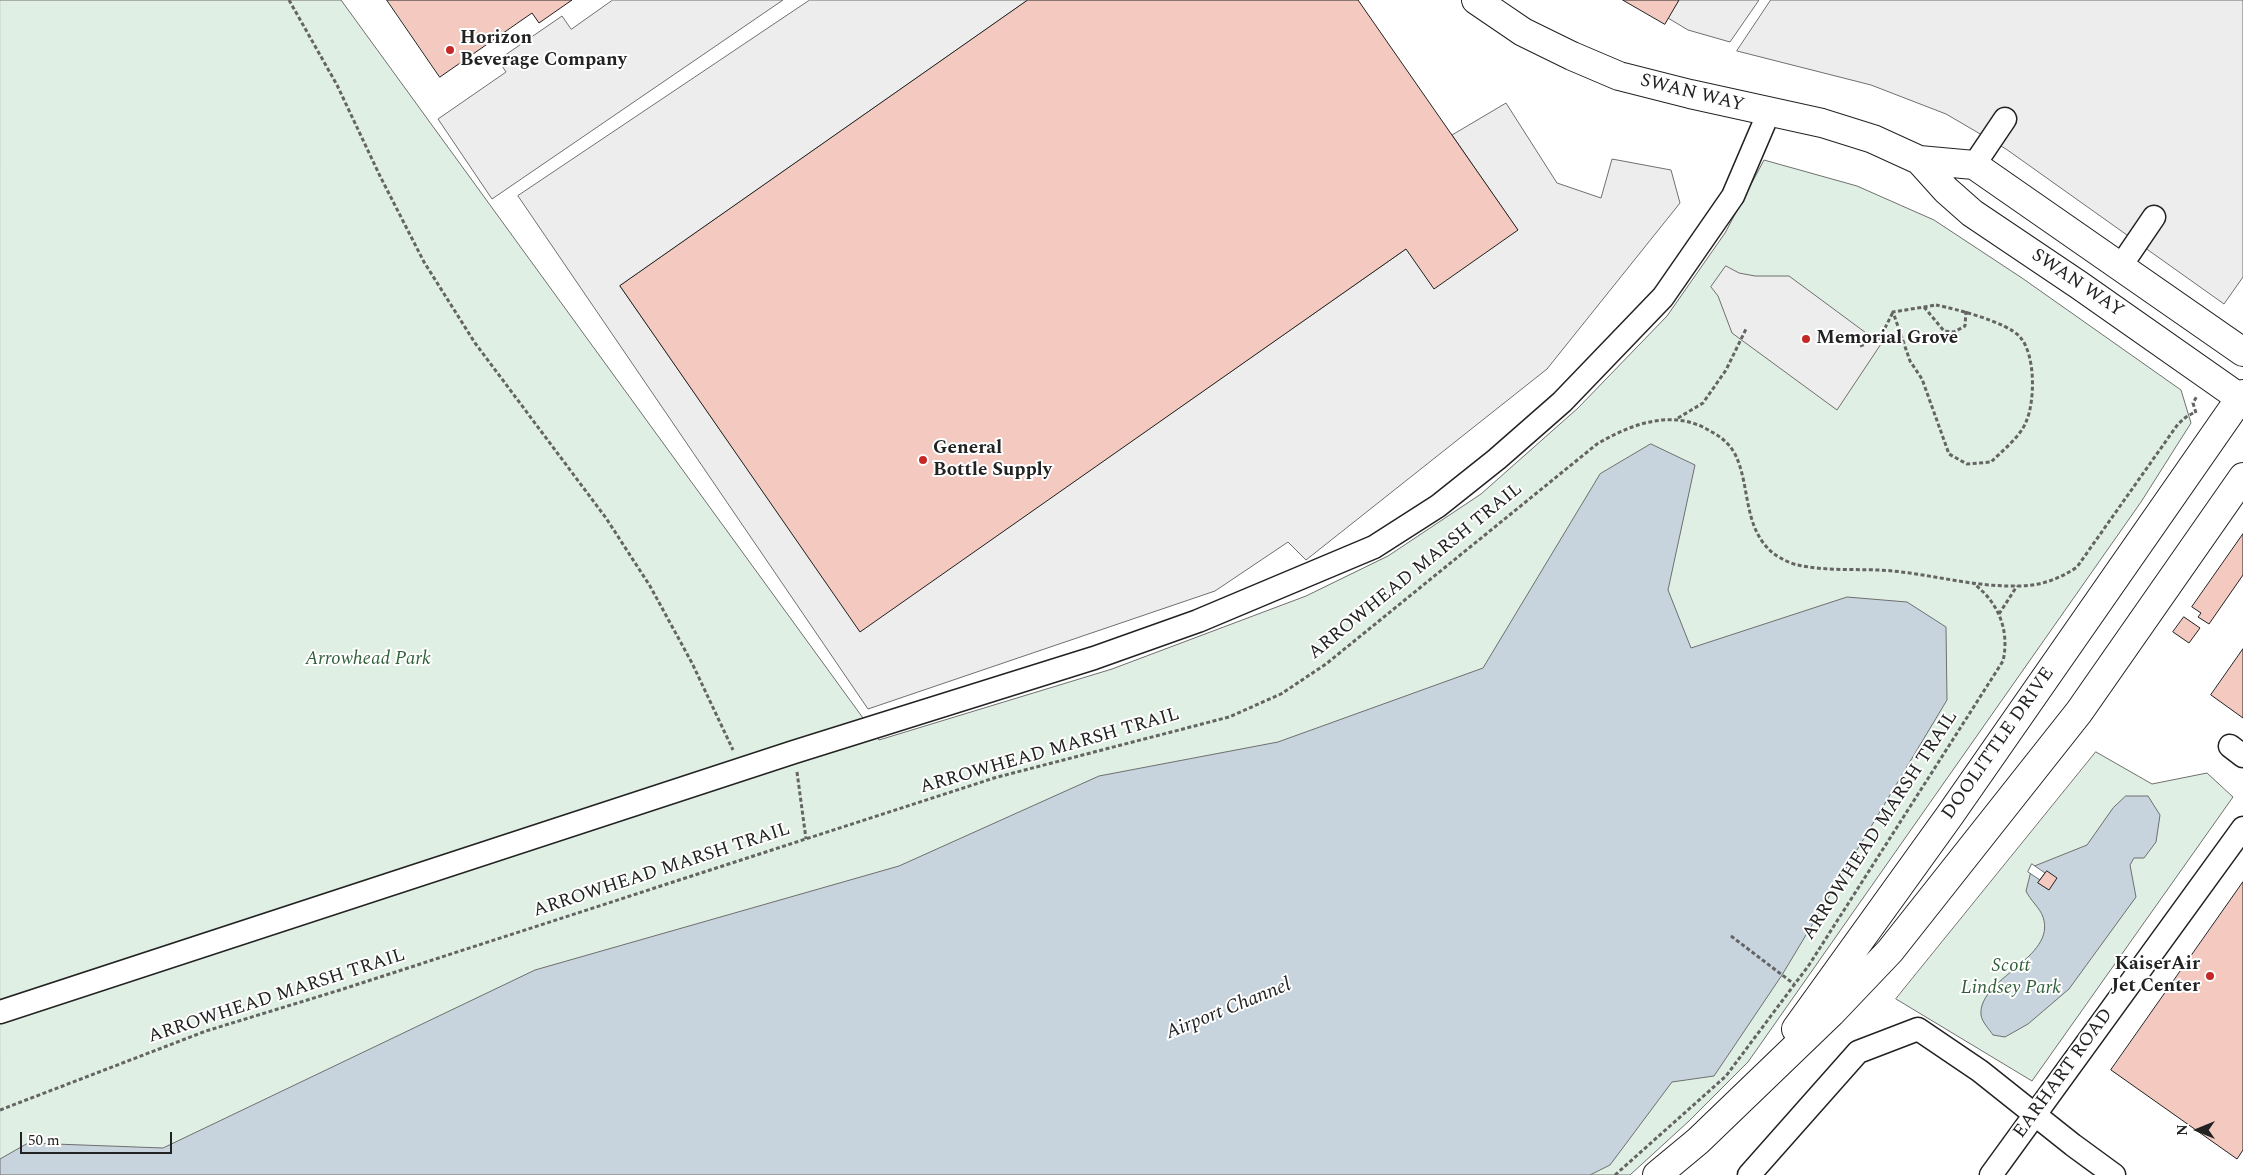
<!DOCTYPE html>
<style>
body{margin:0}
#map{position:relative;width:2243px;height:1175px;overflow:hidden;background:#fff;font-family:Spectral,serif}
canvas{display:block}
.north{position:absolute;left:2173px;top:1105px;width:50px;height:50px;-webkit-text-stroke:4px #fff;paint-order:stroke;rotate:270deg;font-size:14px;font-weight:700;line-height:20px;text-align:center;color:#222}
.north::after{content:'';display:block;margin:auto;width:18px;height:22px;background:#222;clip-path:polygon(50% 0,100% 100%,50% 72%,0 100%)}
.scale{position:absolute;left:20px;top:1132px;width:152px;height:22px;box-sizing:border-box;border:2px solid #222;border-top:0;padding-left:6px;font-size:15px;line-height:18px;white-space:nowrap;color:#222;-webkit-text-stroke:4px #fff;paint-order:stroke}
</style>
<div id="map">
<canvas width="2243" height="1175"></canvas>
<div class="north">N</div>
<div class="scale">50 m</div>
</div>
<script>
const ctx = document.querySelector('canvas').getContext('2d');
ctx.lineJoin = 'round';
function paint(path, color) {
  ctx.fillStyle = color;
  ctx.fill(path, 'evenodd');
}
function strokePath(path, color, width, dash) {
  ctx.strokeStyle = color;
  ctx.lineWidth = width;
  ctx.lineCap = dash ? 'butt' : 'round';
  ctx.setLineDash(dash || []);
  ctx.stroke(path);
}
function write(font, color, halo, rows, align = 'center') {
  ctx.font = font + ' Spectral,serif';
  ctx.lineWidth = 4;
  ctx.setLineDash([]);
  ctx.textBaseline = 'middle';
  ctx.strokeStyle = halo;
  ctx.fillStyle = color;
  for (const [text, x, y, turn = 0] of rows) {
    ctx.save();
    ctx.translate(x, y);
    ctx.rotate((+turn || 0) * Math.PI / 180);
    ctx.textAlign = isNaN(turn) ? turn : align;
    if (halo) ctx.strokeText(text, 0, 0);
    ctx.fillText(text, 0, 0);
    ctx.restore();
  }
}
const green = new Path2D(`
 M 0,0 L 341,0 L 879,740 L 1112,669 L 1306,596 L 1388,556 L 1481,494 L 1578,408 L 1667,316 L 1725,233 L 1764,160 L 1857,186 L 1934,220 L 2022,278 L 2181,390 L 2191,423 L 2141,502 L 1748,1062 L 1689,1121 L 1630,1175 L 0,1175 Z
 M 2096,752 L 2152,784 L 2207,773 L 2233,797 L 2032,1081 L 1896,999 Z`);
paint(green, '#e0efe3');
strokePath(green, '#6f6f6f', 1);
const parking = new Path2D(`
 M 613,0 L 783,0 L 492,199 L 438,119 L 506,72 L 498,60 L 562,16 L 571,29 Z
 M 810,0 L 1028,0 L 620,286 L 860,631 L 1406,249 L 1517,229 L 1452,135 L 1506,103 L 1557,183 L 1601,198 L 1612,159 L 1671,170 L 1680,203 L 1547,369 L 1306,560 L 1288,542 L 1215,591 L 868,709 L 518,196 Z
 M 1679,0 L 1759,0 L 1730,42 L 1688,30 L 1668,18 Z
 M 1771,0 L 2243,0 L 2243,277 L 2224,304 L 2006,149 L 1946,114 L 1871,85 L 1737,51 Z
 M 1726,266 L 1739,273 L 1755,276 L 1789,276 L 1881,344 L 1837,410 L 1732,333 L 1718,296 L 1711,287 Z`);
paint(parking, '#ededed');
strokePath(parking, '#6f6f6f', 1);
const water = new Path2D(`
 M 1651,444 L 1695,465 L 1668,590 L 1691,648 L 1847,597 L 1907,602 L 1946,627 L 1947,700 L 1782,975 L 1714,1076 L 1672,1082 L 1610,1165 L 1590,1175 L 0,1175 L 0,1159 L 28,1143 L 163,1148 L 535,970 L 899,866 L 1099,776 L 1278,742 L 1483,668 L 1600,474 Z
 M 2126,796 L 2148,796 L 2160,815 L 2156,842 L 2144,858 L 2134,858 L 2130,865 L 2136,897 L 2069,989 L 2028,1024 L 2005,1037 L 1993,1035 C 1989,1029 1982,1022 1981,1015 C 1978,978 2057,958 2043,917 C 2040,908 2030,900 2026,891 L 2032,867 L 2087,845 L 2113,808 Z`);
paint(water, '#c7d3dd');
strokePath(water, '#6f6f6f', 1);
const pier = new Path2D(`
 M 2032,864 L 2045,873 L 2040,880 L 2028,872 Z`);
paint(pier, '#fff');
strokePath(pier, '#6f6f6f', 1);
const building = new Path2D(`
 M 387,0 L 572,0 L 539,23 L 532,13 L 440,77 Z
 M 1028,0 L 1358,0 L 1518,230 L 1434,289 L 1406,249 L 860,632 L 620,286 Z
 M 1623,0 L 1679,0 L 1665,24 Z
 M 2243,534 L 2243,575 L 2209,624 L 2198,617 L 2201,613 L 2192,607 Z
 M 2184,617 L 2200,628 L 2189,643 L 2173,632 Z
 M 2243,649 L 2243,718 L 2211,695 Z
 M 2047,871 L 2057,878 L 2049,890 L 2038,883 Z
 M 2243,882 L 2243,1150 L 2237,1159 L 2111,1070 Z`);
paint(building, '#f3c9c0');
strokePath(building, '#222', 1);
const minor = new Path2D(`
 M 1974,165 L 2005,119
 M 2120,267 L 2154,217
 M 2230,746 L 2243,756
 M 0,1012 L 794,752 L 1094,658 L 1198,621 L 1374,547 L 1438,506 L 1497,459 L 1562,402 L 1663,297 L 1733,196 L 1769,112
 M 1749,1175 L 1858,1052 L 1918,1029 L 1980,1071 L 2073,1145 L 2114,1175
 M 1991,1175 L 2243,828`);
const major = new Path2D(`
 M 1476,0 L 1523,32 L 1572,56 L 1619,76 L 1690,94 L 1822,123 L 1873,139 L 1919,160 L 1974,165 L 2243,352
 M 1919,160 L 1946,190 L 1972,213 L 2079,285 L 2243,400
 M 1796,1029 L 1950,815 L 2243,394
 M 1657,1175 L 1698,1141 L 1831,1013 L 1890,951 L 2079,712 L 2243,477`);
strokePath(minor, '#222', 25);
strokePath(major, '#222', 30);
strokePath(new Path2D(`
 M 289,0 L 337,85 L 380,176 L 424,262 L 475,343 L 606,518 L 650,586 L 692,663 L 733,750
 M 1936,305 C 1956,309 2007,322 2020,337 C 2036,355 2035,402 2026,422 C 2020,437 2002,451 1991,462 L 1967,464 L 1949,454 L 1922,379 L 1910,361 L 1893,312 Z
 M 1924,307 L 1944,331 L 1954,332 L 1965,326 L 1966,311
 M 1880,338 L 1904,341
 M 1860,346 L 1880,338 L 1893,312
 M 2196,413 L 2193,403 L 2197,396
 M 1678,418 L 1703,403 L 1726,370 L 1746,329
 M 1999,614 L 2017,586
 M 797,772 L 806,839
 M 1731,936 L 1794,984
 M 0,1110 L 206,1031 L 340,990 L 994,778 L 1229,717 L 1281,694 L 1326,664 L 1597,444 C 1631,424 1673,408 1710,431 C 1720,436 1729,443 1735,454 C 1751,486 1742,528 1774,554 C 1780,558 1791,564 1798,565 C 1829,572 1862,568 1893,571 C 1934,575 1975,587 2017,586 C 2039,586 2058,580 2077,567 L 2178,424 L 2186,417 L 2195,412
 M 1615,1175 L 1726,1076 L 1809,965 L 2003,661 C 2010,630 1998,602 1974,584`), '#646464', 3, [4, 2.5]);
strokePath(minor, '#fff', 22);
strokePath(major, '#fff', 28);
for (const [x, y, r, color] of [
 [450,50,5,"#c62828"],
 [1806,339,5,"#c62828"],
 [923,460,5,"#c62828"],
 [2210,976,5,"#c62828"]
]) {
  const dot = new Path2D();
  dot.arc(x, y, r, 0, 2 * Math.PI);
  ctx.fillStyle = color;
  ctx.fill(dot);
  strokePath(dot, '#fff', 2);
}
write('bold 19px', '#222', '#fff', [
 ["Horizon",460,39],
 ["Beverage Company",460,61],
 ["Memorial Grove",1816,339],
 ["General",933,449],
 ["Bottle Supply",933,471],
 ["KaiserAir",2200,965,"right"],
 ["Jet Center",2200,987,"right"]
], 'left');
write('19px', '#222', '#fff', [
 ["SWAN WAY",1692,94,14],
 ["SWAN WAY",2077,284,34],
 ["ARROWHEAD MARSH TRAIL",1416,572,-39],
 ["DOOLITTLE DRIVE",1999,744,-55],
 ["ARROWHEAD MARSH TRAIL",1050,752,-16],
 ["ARROWHEAD MARSH TRAIL",1881,826,-57],
 ["ARROWHEAD MARSH TRAIL",662,871,-18],
 ["ARROWHEAD MARSH TRAIL",277,997,-18],
 ["EARHART ROAD",2064,1074,-54]
]);
write('italic 19px', '#2f5e38', '#fff', [
 ["Arrowhead Park",368,660],
 ["Scott",2011,967],
 ["Lindsey Park",2011,989]
]);
write('italic 20px', '#222', '#fff', [
 ["Airport Channel",1229,1010,-22]
]);
</script>
